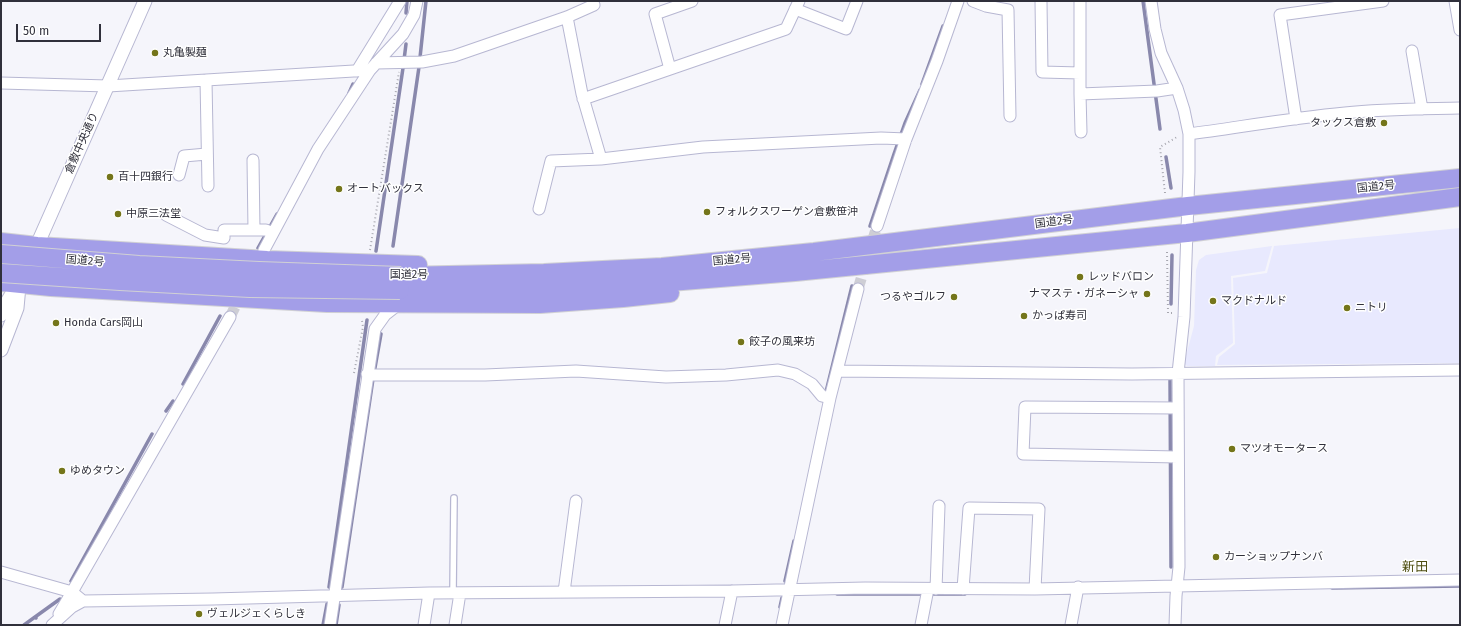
<!DOCTYPE html>
<meta charset="utf-8">
<style>
body{margin:0}
#map{position:relative;width:1461px;height:626px;overflow:hidden;background:#f5f5fb;font-family:"Fira Sans",sans-serif}
canvas{display:block}
.frame{position:absolute;inset:0;border:2px solid #30303b;pointer-events:none}
.scale{position:absolute;left:16px;top:24px;width:85px;height:18px;box-sizing:border-box;border:2px solid #30303b;border-top:0;padding-left:5px;font-size:12px;line-height:14px;white-space:nowrap;color:#30303b;-webkit-text-stroke:3px #fff;paint-order:stroke}
</style>
<div id="map">
<canvas width="1461" height="626"></canvas>
<div class="frame"></div>
<div class="scale">50 m</div>
</div>
<script>
const ctx = document.querySelector('canvas').getContext('2d');
ctx.lineJoin = 'round';
function paint(path, color) {
  ctx.fillStyle = color;
  ctx.fill(path, 'evenodd');
}
function strokePath(path, color, width, dash) {
  ctx.strokeStyle = color;
  ctx.lineWidth = width;
  ctx.lineCap = dash ? 'butt' : 'round';
  ctx.setLineDash(dash || []);
  ctx.stroke(path);
}
function write(font, color, halo, rows, align = 'center') {
  ctx.font = font + ' "Fira Sans","Noto Sans JP",sans-serif';
  ctx.lineWidth = 3;
  ctx.setLineDash([]);
  ctx.textBaseline = 'middle';
  ctx.strokeStyle = halo;
  ctx.fillStyle = color;
  for (const [text, x, y, turn = 0] of rows) {
    ctx.save();
    ctx.translate(x, y);
    ctx.rotate((+turn || 0) * Math.PI / 180);
    ctx.textAlign = isNaN(turn) ? turn : align;
    if (halo) ctx.strokeText(text, 0, 0);
    ctx.fillText(text, 0, 0);
    ctx.restore();
  }
}
paint(new Path2D(`
 M 1460,228 L 1459,363 L 1217,365 L 1219,357 L 1235,344 L 1233,278 L 1267,273 L 1274,246 Z
 M 1272,246 L 1265,271 L 1231,276 L 1233,343 L 1216,356 L 1215,366 L 1187,366 L 1184,363 L 1194,326 L 1196,270 L 1199,260 L 1206,255 Z`), '#e8e9fe');
strokePath(new Path2D(`
 M 1143,1 L 1160,129
 M 406,13 L 407,1
 M 922,84 L 943,26
 M 349,93 L 353,84
 M 1166,157 L 1171,188
 M 870,226 L 894,154 L 905,123 L 920,90
 M 393,246 L 419,67 L 426,1
 M 258,248 L 277,214
 M 376,251 L 403,68 L 406,44
 M 1171,304 L 1172,255
 M 1170,376 L 1171,567
 M 183,384 L 220,316
 M 825,396 L 852,286
 M 166,411 L 173,401
 M 71,581 L 152,434
 M 785,581 L 794,541
 M 329,587 L 367,320
 M 342,587 L 373,379 L 381,334
 M 1332,588 L 1460,586
 M 837,594 L 965,594
 M 780,607 L 782,598
 M 36,618 L 35,617 L 60,599
 M 24,625 L 35,617
 M 323,625 L 327,604
 M 336,625 L 339,605`), '#8988ac', 3.5);
strokePath(new Path2D(`
 M 858,289 L 877,226
 M 230,317 L 242,293`), '#ceced5', 11, [11, 5.5]);
const service = new Path2D(`
 M 453,592 L 454,498`);
const minor = new Path2D(`
 M 973,1 L 986,6 L 1008,10 L 1010,116
 M 1041,1 L 1042,72 L 1080,73
 M 1080,1 L 1080,94 L 1157,91 L 1177,88
 M 1151,1 L 1155,29 L 1161,53 L 1177,88 L 1184,110 L 1189,134 L 1189,172 L 1184,317 L 1178,373 L 1179,567 L 1176,596 L 1175,625
 M 1455,1 L 1460,30
 M 795,9 L 846,29 L 857,1
 M 567,17 L 582,94 L 601,159
 M 1412,51 L 1422,109
 M 376,63 L 422,62 L 454,56 L 567,17 L 594,5 L 592,1
 M 670,69 L 655,14 L 692,1
 M 357,71 L 400,1
 M 206,80 L 208,186
 M 1,83 L 108,86 L 370,70
 M 1080,94 L 1081,132
 M 583,99 L 786,29 L 799,1
 M 1296,119 L 1280,15 L 1383,1
 M 1189,134 C 1241,127 1292,118 1345,113 C 1383,109 1422,109 1460,108
 M 253,160 L 254,230 L 266,230 L 273,233
 M 179,175 L 184,156 L 207,154
 M 539,209 L 551,161 L 601,159 L 703,147 L 881,138 L 906,139
 M 166,215 L 205,235 L 224,238 L 224,230 L 254,230
 M 877,226 L 906,139 L 937,61 L 958,1
 M 264,250 L 318,149 L 370,70 L 403,34 L 414,15 L 417,1
 M 837,371 L 1132,374 L 1460,370
 M 367,374 L 375,375 L 485,375 L 576,371 L 666,377 L 726,375 L 778,370 L 795,374 L 812,384 L 822,396 L 830,398
 M 1178,408 L 1025,407 L 1023,454 L 1178,457
 M 1,572 L 72,592 L 59,614
 M 936,589 L 939,506
 M 963,589 L 969,508 L 1039,509 L 1035,589
 M 564,592 L 576,501
 M 83,601 L 72,592 L 230,317
 M 52,625 L 72,607 L 83,601 L 213,599 L 429,593 L 732,591 L 865,588 L 1035,589 L 1460,580
 M 330,625 L 375,329 L 385,315 L 399,304
 M 424,625 L 429,593
 M 455,625 L 460,593
 M 725,625 L 732,591
 M 782,625 L 830,398 L 858,289
 M 921,625 L 928,589
 M 1071,625 L 1078,587`);
const tertiary = new Path2D(`
 M 34,252 L 145,1
 M 1,315 L 4,307 L 22,277
 M 1,350 L 17,308 L 19,286`);
const trunk = new Path2D(`
 M 1,242 L 37,246 L 267,260 L 418,265
 M 401,276 L 544,273 L 662,267 L 814,252 L 1188,206 L 1460,178
 M 1,282 L 51,287 L 327,303 L 540,304 L 623,298 L 670,293
 M 400,290 L 543,288 L 670,282 L 795,272 L 1187,233 L 1460,197`);
strokePath(service, '#b7b7d2', 8);
strokePath(minor, '#b7b7d2', 13);
strokePath(tertiary, '#b7b7d2', 15);
strokePath(trunk, '#d1d1d4', 20);
strokePath(new Path2D(`
 M 1165,193 L 1160,147 L 1177,137
 M 370,250 L 399,72
 M 1167,252 L 1168,313 L 1173,313
 M 354,373 L 363,327 L 362,321`), '#a7a7af', 2, [1, 3]);
strokePath(service, '#fff', 5.5);
strokePath(minor, '#fff', 11);
strokePath(tertiary, '#fff', 13);
strokePath(trunk, '#a39ee8', 18);
const trunkBridge = new Path2D(`
 M 1,254 L 139,265 L 259,271 L 401,276
 M 1,273 L 120,281 L 250,288 L 400,290`);
strokePath(trunkBridge, '#d1d1d4', 20, []);
strokePath(trunkBridge, '#a39ee8', 18);
for (const [x, y, r, color] of [
 [155,53,4,"#74751a"],
 [1384,123,4,"#74751a"],
 [110,177,4,"#74751a"],
 [339,189,4,"#74751a"],
 [707,212,4,"#74751a"],
 [118,214,4,"#74751a"],
 [1080,277,4,"#74751a"],
 [1147,294,4,"#74751a"],
 [954,297,4,"#74751a"],
 [1213,301,4,"#74751a"],
 [1347,308,4,"#74751a"],
 [1024,316,4,"#74751a"],
 [56,323,4,"#74751a"],
 [741,342,4,"#74751a"],
 [1232,449,4,"#74751a"],
 [62,471,4,"#74751a"],
 [1216,557,4,"#74751a"],
 [199,614,4,"#74751a"]
]) {
  const dot = new Path2D();
  dot.arc(x, y, r, 0, 2 * Math.PI);
  ctx.fillStyle = color;
  ctx.fill(dot);
  strokePath(dot, '#fff', 1.5);
}
write('11px', '#30303b', '#fff', [
 ["丸亀製麺",163,53],
 ["タックス倉敷",1376,123,"right"],
 ["百十四銀行",118,177],
 ["オートバックス",347,189],
 ["フォルクスワーゲン倉敷笹沖",715,212],
 ["中原三法堂",126,214],
 ["レッドバロン",1088,277],
 ["ナマステ・ガネーシャ",1139,294,"right"],
 ["つるやゴルフ",946,297,"right"],
 ["マクドナルド",1221,301],
 ["ニトリ",1355,308],
 ["かっぱ寿司",1032,316],
 ["Honda Cars岡山",64,323],
 ["餃子の風来坊",749,342],
 ["マツオモータース",1240,449],
 ["ゆめタウン",70,471],
 ["カーショップナンバ",1224,557],
 ["ヴェルジェくらしき",207,614]
], 'left');
write('11px', '#30303b', '#fff', [
 ["倉敷中央通り",82,143,-66],
 ["国道2号",1376,187,-6],
 ["国道2号",1054,222,-7],
 ["国道2号",732,260,-5],
 ["国道2号",85,261,5],
 ["国道2号",409,275]
]);
write('13px', '#4e4e11', '#fff', [
 ["新田",1415,567]
]);
</script>
